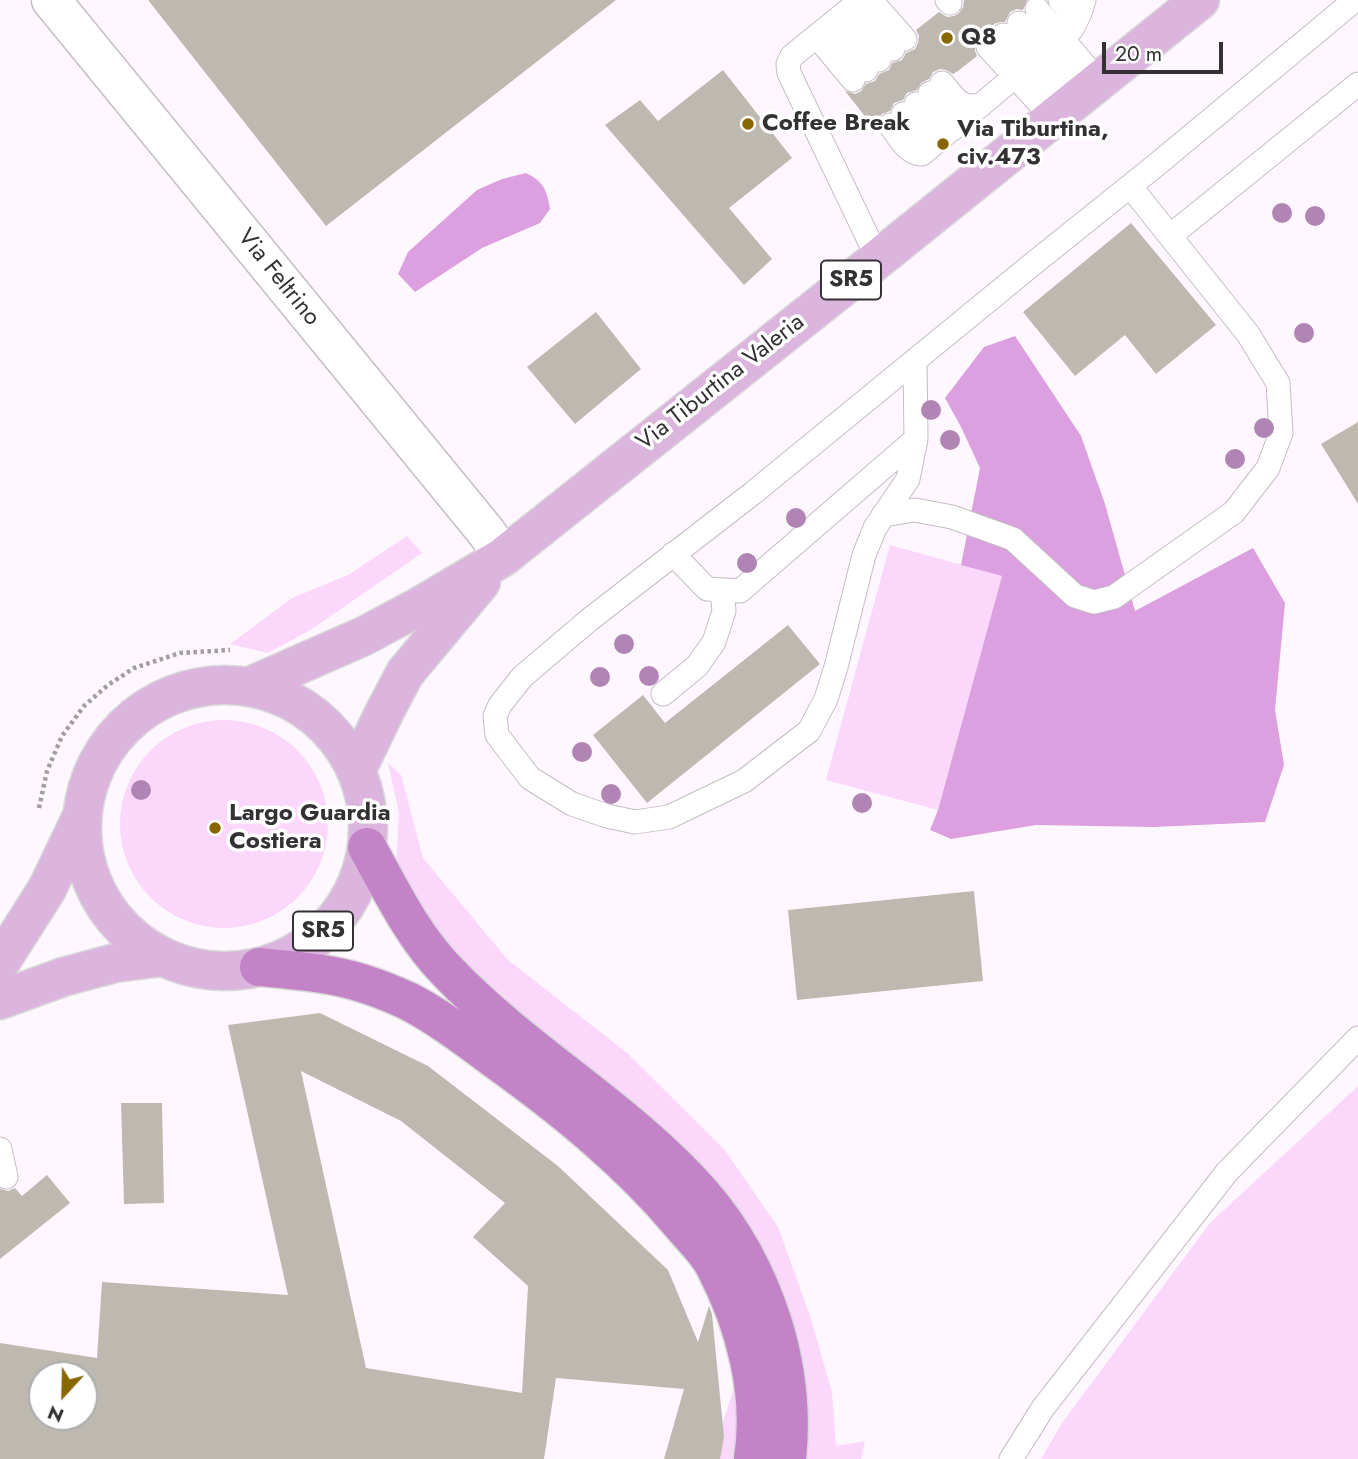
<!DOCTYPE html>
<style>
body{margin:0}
#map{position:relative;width:1358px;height:1459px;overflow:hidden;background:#fff7ff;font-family:Jost,sans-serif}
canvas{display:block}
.north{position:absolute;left:28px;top:1361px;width:70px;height:70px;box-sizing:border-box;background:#fff;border:2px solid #adadae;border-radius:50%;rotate:202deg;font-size:19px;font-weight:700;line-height:28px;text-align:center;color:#333134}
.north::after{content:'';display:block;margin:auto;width:24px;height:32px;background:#886703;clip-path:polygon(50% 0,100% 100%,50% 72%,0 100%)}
.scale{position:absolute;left:1102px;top:42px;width:121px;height:32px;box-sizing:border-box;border:4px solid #333134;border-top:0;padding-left:9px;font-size:21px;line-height:24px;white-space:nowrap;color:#333134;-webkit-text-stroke:5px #fff;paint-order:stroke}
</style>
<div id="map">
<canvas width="1358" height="1459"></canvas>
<div class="north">N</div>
<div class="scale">20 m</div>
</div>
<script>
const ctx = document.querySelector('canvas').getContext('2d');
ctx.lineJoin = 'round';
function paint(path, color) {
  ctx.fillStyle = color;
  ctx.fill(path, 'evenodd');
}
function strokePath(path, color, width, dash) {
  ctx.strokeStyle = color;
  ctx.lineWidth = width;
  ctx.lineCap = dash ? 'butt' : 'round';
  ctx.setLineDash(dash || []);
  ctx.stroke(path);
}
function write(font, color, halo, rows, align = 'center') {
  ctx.font = font + ' Jost,sans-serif';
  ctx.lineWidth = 7;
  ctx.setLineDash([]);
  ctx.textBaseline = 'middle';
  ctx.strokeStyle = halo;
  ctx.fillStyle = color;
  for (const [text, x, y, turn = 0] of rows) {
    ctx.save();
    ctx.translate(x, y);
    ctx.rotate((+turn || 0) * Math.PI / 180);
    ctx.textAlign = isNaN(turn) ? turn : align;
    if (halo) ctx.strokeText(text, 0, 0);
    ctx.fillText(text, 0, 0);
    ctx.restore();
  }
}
paint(new Path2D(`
 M 407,536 L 422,553 L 312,629 L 268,653 L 230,644 L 292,598 L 348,575 Z
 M 890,545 L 1002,576 L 938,810 L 826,780 Z
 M120 824a104 104 0 1 1 208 0a104 104 0 1 1-208 0Z
 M 388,763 L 401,775 L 423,858 L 508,960 L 626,1052 L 724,1149 L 778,1227 L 810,1316 L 832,1392 L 836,1446 L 865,1441 L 861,1459 L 805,1459 C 809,1423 807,1395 801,1359 L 555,1042 L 497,992 L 460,958 L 437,930 L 396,865 L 399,813 Z
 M 1358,1086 L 1358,1459 L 1041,1459 L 1062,1423 L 1210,1223 Z
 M 740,1371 L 736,1459 L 708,1459 L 717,1439 Z`), '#fbd7fc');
paint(new Path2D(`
 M 526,173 C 544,182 547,190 550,209 L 540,223 L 482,248 L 415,292 L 398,274 L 408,252 L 477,190 L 502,179 Z
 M 1015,336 L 1081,436 L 1105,504 L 1135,611 L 1253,548 L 1285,603 L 1275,710 L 1284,765 L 1265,822 L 1154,827 L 1036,825 L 951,839 L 930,830 L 938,810 L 1002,576 L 961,565 L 980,468 L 961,427 L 945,398 L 984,347 Z`), '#dc9fdf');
paint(new Path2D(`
 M 148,0 L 616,0 L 326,226 Z
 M 964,0 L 1027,0 L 1023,10 L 1017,9 L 1010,12 L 1005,22 L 1000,22 L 994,24 L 989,33 L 984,34 L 978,37 L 975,43 L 975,51 L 977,56 L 958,71 L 953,74 L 946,70 L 940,69 L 933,72 L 929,79 L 921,83 L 917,90 L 907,93 L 903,100 L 894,103 L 890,111 L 882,114 L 877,120 L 876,125 L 879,134 L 845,91 L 855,94 L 861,91 L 866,84 L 875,81 L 879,74 L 889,70 L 892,63 L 902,60 L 906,53 L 915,49 L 918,43 L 919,36 L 916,30 L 939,12 L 947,17 L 954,16 L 959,13 L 963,7 Z
 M 723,70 L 792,158 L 729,208 L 772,259 L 744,285 L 605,125 L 640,100 L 658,121 Z
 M 1131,223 L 1216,325 L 1156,374 L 1125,335 L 1075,376 L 1023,312 Z
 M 596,312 L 641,369 L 575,424 L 527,367 Z
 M 1358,422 L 1358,504 L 1321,444 Z
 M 788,625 L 820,664 L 647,803 L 593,735 L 643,695 L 665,723 Z
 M 974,891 L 983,981 L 797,1000 L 788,910 Z
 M 320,1013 L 428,1066 L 558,1166 L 668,1270 L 698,1342 L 709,1306 L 712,1314 L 724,1437 L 720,1459 L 664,1459 L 684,1389 L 556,1378 L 544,1459 L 0,1459 L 0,1343 L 97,1358 L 102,1282 L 288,1295 L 228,1025 ZM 301,1071 L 401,1121 L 505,1203 L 473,1237 L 528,1286 L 522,1393 L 366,1368 ZM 42,1375 L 84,1375 L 84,1417 L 42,1417 Z
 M 121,1103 L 162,1103 L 164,1203 L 124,1204 Z
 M 47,1175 L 70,1203 L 0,1259 L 0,1189 L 8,1191 L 15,1188 L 22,1196 Z`), '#bdb9b0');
const lane = new Path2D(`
 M 861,0 L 792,56 L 788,64 L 789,73 L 878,259
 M 947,0 L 950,3
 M 1060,0 C 1069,10 1073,16 1072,29
 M 1037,9 L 1099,82
 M 835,22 L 843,22 L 849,25 L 879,60
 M 1019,23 L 1082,95
 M 822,32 L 836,35 L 866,70
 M 822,32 L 821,39 L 823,44 L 853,80
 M 1003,35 L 1067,107
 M 988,47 L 1053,118
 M 893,49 L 863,16 L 860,1 L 875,5 L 905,39
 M 942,83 C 955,97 959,110 981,105
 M 930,93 L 949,116 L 966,118
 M 916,104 L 937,127 L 953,129
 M 903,114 C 912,125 920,141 936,142
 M 890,125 C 898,136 907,154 922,154 L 1072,29 L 1080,13 L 1084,0
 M 1170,236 L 1358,84
 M 915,360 L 916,439 L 908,479 L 875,528 L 864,555 L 836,667 L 826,699 L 809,731 L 744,781 L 669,817 L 635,822 L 607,816 L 572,804 L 530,778 L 497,735 L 495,716 L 500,705 L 522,677 L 589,620 L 753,493 L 1034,263 L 1155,166 L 1355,0
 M 883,515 L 915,510 L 952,517 L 1013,539 L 1075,596 L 1094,602 L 1114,597 L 1234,512 L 1268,468 L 1281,433 L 1278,383 L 1248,334 L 1130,186
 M 673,554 L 707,589 L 740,591 L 916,439
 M 663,694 L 697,666 L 714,642 L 724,611 L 722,590
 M 0,1149 L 6,1177
 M 1011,1459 L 1043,1408 L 1227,1172 L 1358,1038`);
const street = new Path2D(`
 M 51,0 L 487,533 L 503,557`);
const primary = new Path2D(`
 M82 828a143 143 0 1 1 286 0a143 143 0 1 1-286 0Z
 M 248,687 L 364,636 L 422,605 L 503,557 L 878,259 L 1200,0
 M 356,771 L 385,711 L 405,673 L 481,582
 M 0,963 L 47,889 L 81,818
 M 0,1000 L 63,977 L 115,963 L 162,957`);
const highway = new Path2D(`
 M 367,847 C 391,890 412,935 447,971 C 525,1053 627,1109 702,1194 C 735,1232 758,1276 773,1323 C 787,1368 792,1412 787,1459
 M 259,967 C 280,969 302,971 322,974 C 351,978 382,989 408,1001 C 441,1018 470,1041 500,1063 C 565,1110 629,1162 681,1224 C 692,1237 706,1250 714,1265 C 745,1324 763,1393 753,1459`);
strokePath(lane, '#c4bdc4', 25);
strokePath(street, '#c4bdc4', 41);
strokePath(primary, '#dadada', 41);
strokePath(highway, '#dadada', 41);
strokePath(new Path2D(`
 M 39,808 L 47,771 L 62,736 L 84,706 L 108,685 L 134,668 L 180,653 L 230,650`), '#a29da2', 4.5, [3.5, 3.5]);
strokePath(lane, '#fff', 23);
strokePath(street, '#fff', 38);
strokePath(primary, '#dbb5dd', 38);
strokePath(highway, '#c383c7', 38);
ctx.fillStyle = '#b085b3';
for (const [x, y] of [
 [1282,213],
 [1315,216],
 [1304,333],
 [931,410],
 [1264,428],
 [950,440],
 [1235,459],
 [796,518],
 [747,563],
 [624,644],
 [649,676],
 [600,677],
 [582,752],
 [141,790],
 [611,794],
 [862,803]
]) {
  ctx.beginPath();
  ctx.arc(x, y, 10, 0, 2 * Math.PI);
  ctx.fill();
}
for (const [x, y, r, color] of [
 [947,38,7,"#886703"],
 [748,124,7,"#886703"],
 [943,144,7,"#886703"],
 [215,828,7,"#886703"]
]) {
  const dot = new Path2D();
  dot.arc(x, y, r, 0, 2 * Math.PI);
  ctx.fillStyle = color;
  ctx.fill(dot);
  strokePath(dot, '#fff', 2.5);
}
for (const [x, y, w] of [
 [851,280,60],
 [323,931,60]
]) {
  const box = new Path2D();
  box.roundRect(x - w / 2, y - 19.5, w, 39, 5);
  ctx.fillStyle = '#fff';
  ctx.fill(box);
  strokePath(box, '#333134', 2);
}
write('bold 23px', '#333134', null, [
 ["SR5",851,280],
 ["SR5",323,931]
]);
write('bold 24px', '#333134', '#fff', [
 ["Q8",961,38],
 ["Coffee Break",762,124],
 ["Via Tiburtina,",957,130],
 ["civ.473",957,158],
 ["Largo Guardia",229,814],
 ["Costiera",229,842]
], 'left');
write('24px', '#333134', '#fff', [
 ["Via Feltrino",278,278,51],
 ["Via Tiburtina Valeria",721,383,-38]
]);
</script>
